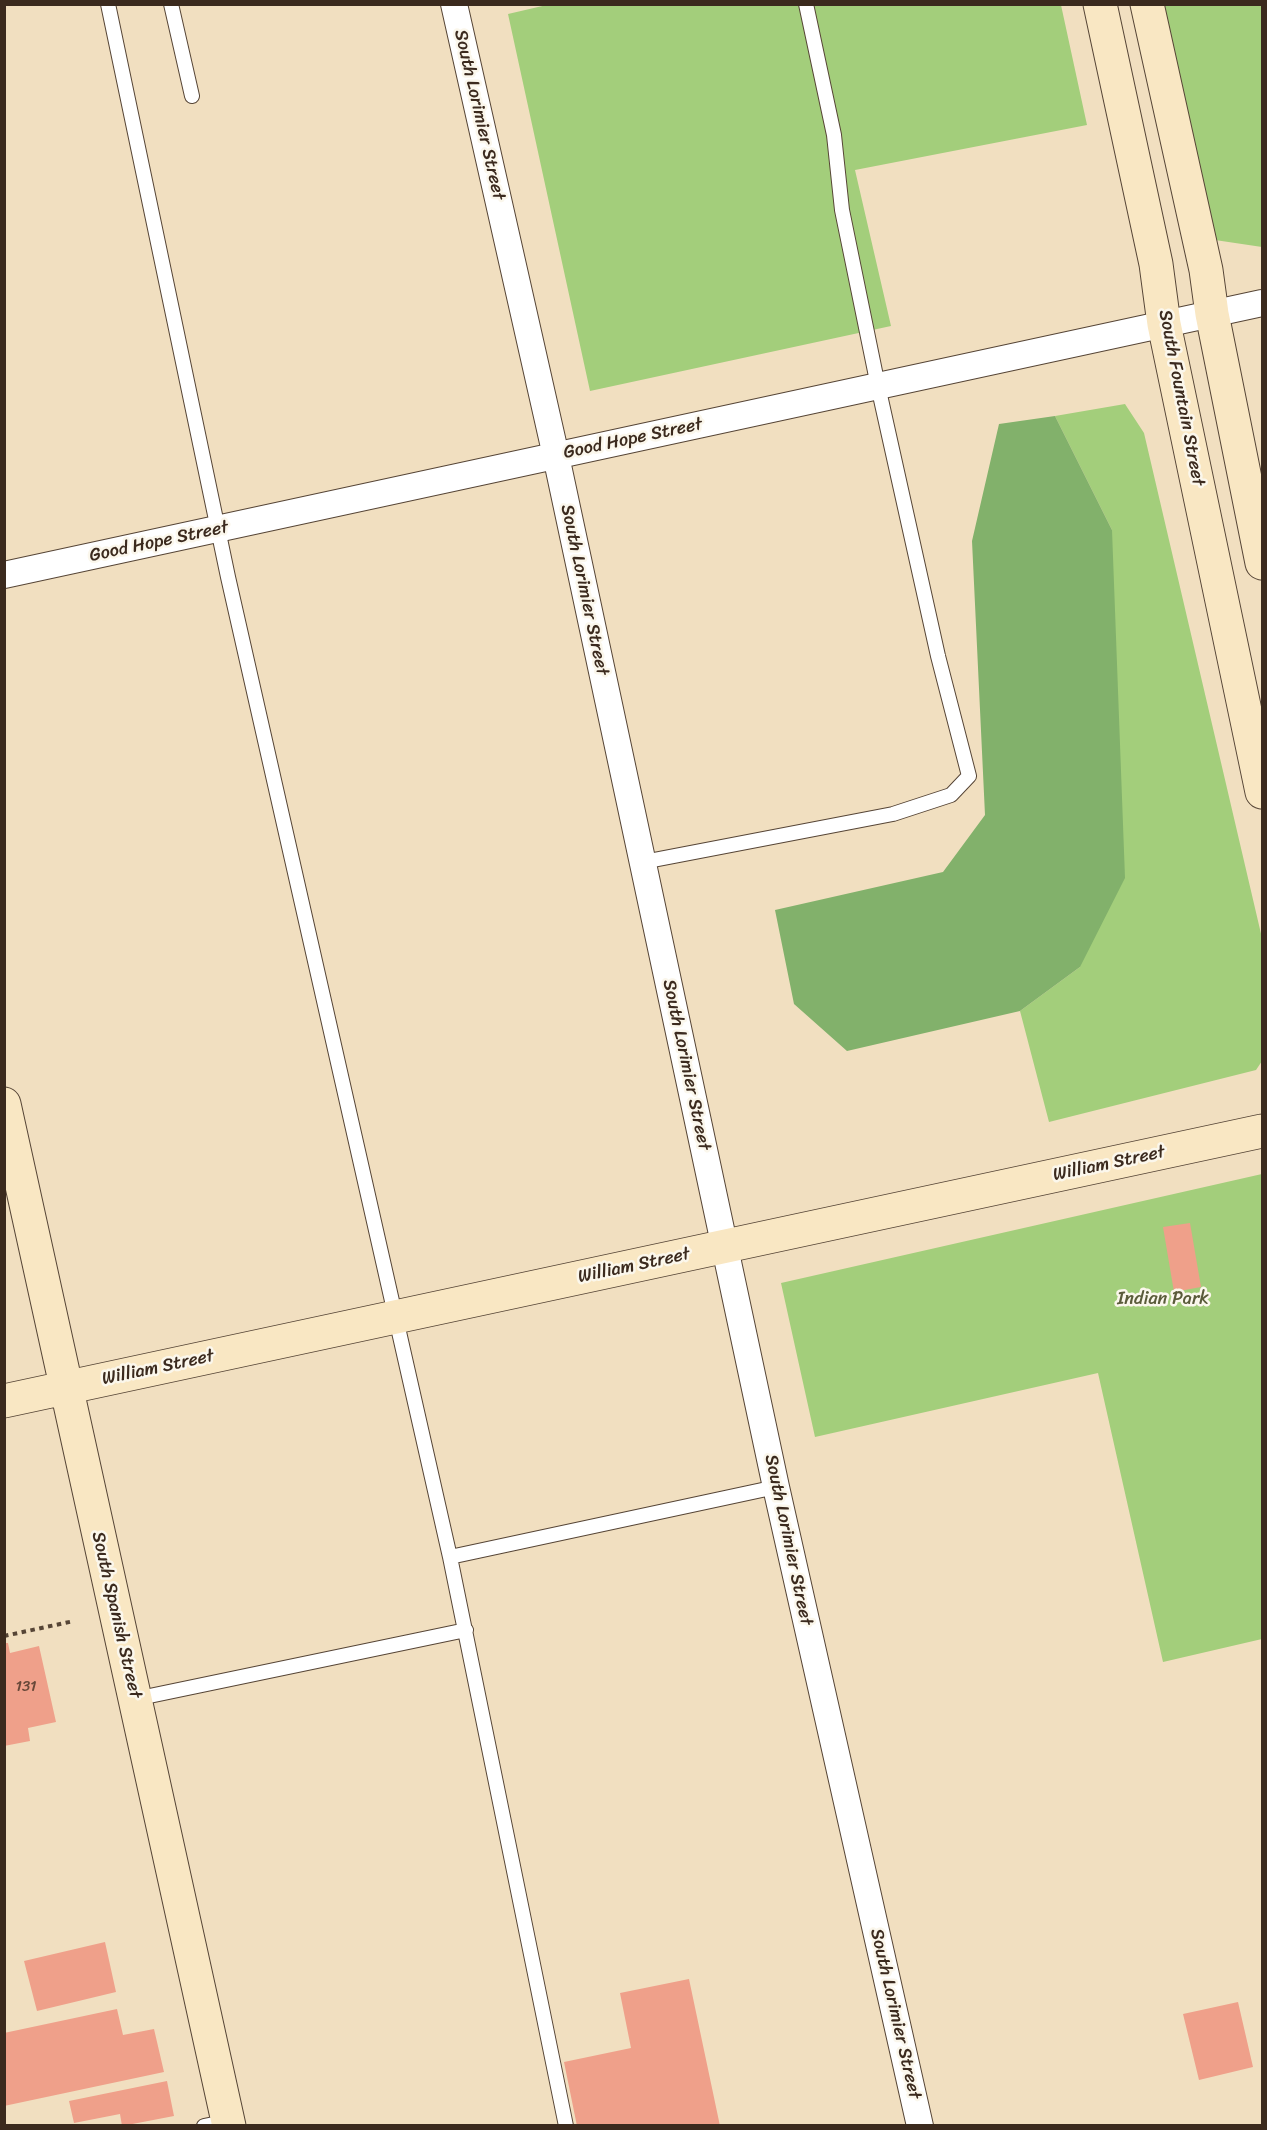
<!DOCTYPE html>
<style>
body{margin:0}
#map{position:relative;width:1267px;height:2130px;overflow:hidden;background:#f1dfc0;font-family:Sriracha,sans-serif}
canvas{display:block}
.frame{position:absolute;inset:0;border:6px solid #3b2a1e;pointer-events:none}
</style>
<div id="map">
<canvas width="1267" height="2130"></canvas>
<div class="frame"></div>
</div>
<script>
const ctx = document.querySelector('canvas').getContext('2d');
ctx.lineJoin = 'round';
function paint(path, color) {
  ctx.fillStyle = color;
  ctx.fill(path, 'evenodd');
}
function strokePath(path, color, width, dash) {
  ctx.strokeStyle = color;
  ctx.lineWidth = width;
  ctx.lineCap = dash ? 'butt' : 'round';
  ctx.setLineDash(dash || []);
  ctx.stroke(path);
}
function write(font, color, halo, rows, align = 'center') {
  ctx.font = font + ' Sriracha,sans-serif';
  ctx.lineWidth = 5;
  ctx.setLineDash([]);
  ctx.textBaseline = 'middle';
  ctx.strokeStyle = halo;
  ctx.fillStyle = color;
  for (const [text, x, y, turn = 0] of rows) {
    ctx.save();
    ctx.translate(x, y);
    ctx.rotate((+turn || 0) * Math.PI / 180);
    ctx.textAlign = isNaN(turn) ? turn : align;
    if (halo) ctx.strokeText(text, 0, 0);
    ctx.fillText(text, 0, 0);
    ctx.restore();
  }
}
paint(new Path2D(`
 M 551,4 L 1061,5 L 1087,125 L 855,170 L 891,326 L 590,391 L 508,14 Z
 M 1161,5 L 1262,5 L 1262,247 L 1215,240 Z
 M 1125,404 L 1144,433 L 1262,938 L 1262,1061 L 1256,1070 L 1049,1122 L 1020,1011 L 1080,967 L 1112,530 L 1055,416 Z
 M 1262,1174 L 1262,1639 L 1163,1662 L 1098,1373 L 815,1437 L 781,1283 Z`), '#a3ce7b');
paint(new Path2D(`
 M 1055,416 L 1112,530 L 1125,878 L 1080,967 L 1020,1011 L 847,1051 L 794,1004 L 775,910 L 943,872 L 985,815 L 972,541 L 999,424 Z`), '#82b16b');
paint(new Path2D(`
 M 1190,1223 L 1201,1287 L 1174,1292 L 1163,1227 Z
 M 4,1643 L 8,1643 L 10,1653 L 39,1646 L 56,1722 L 28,1728 L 30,1741 L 4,1746 Z
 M 105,1942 L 116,1992 L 37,2011 L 24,1961 Z
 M 689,1979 L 720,2126 L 577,2126 L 564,2062 L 631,2048 L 620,1993 Z
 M 1238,2002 L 1253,2067 L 1199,2080 L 1183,2014 Z
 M 117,2009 L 123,2035 L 154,2029 L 164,2072 L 4,2106 L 4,2033 Z
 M 167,2081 L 174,2116 L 122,2126 L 120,2114 L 74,2123 L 69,2101 Z`), '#efa08a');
const lane = new Path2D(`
 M 108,4 L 228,577 L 450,1557 L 566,2126
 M 171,4 L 192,96
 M 643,862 L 893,814 L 951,795 L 969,776 L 938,656 L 878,386 L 842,210 L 834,135 L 806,4
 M 450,1557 L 776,1487
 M 135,1699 L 466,1630
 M 204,2126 L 228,2121`);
const street = new Path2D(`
 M 454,4 L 556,456 L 776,1487 L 920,2126
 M 4,575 L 1262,303`);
const secondary = new Path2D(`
 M 1100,4 L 1156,264 L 1164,324 L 1262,792
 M 1147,4 L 1206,270 L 1212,314 L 1262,563
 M 4,1104 L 229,2126
 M 4,1401 L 1262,1131`);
strokePath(lane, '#564536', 16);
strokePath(street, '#564536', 28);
strokePath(secondary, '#564536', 35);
strokePath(new Path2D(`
 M 4,1636 L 74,1621`), '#564536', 4, [4.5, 4.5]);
strokePath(lane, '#fff', 14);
strokePath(street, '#fff', 26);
strokePath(secondary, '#f9e7c3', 33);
write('15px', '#684839', null, [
 ["131",26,1687]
]);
write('18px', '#3b2a1e', '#fbf7ec', [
 ["South Lorimier Street",479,115,77],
 ["South Fountain Street",1181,398,79],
 ["Good Hope Street",633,439,-12],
 ["Good Hope Street",159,542,-12],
 ["South Lorimier Street",584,590,78],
 ["South Lorimier Street",686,1065,78],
 ["William Street",1109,1164,-12],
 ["William Street",634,1266,-12],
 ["William Street",158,1368,-12],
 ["South Lorimier Street",788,1540,78],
 ["South Spanish Street",116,1615,77],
 ["South Lorimier Street",895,2014,77]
]);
write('18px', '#5a5b3a', '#fbf7ec', [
 ["Indian Park",1163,1299]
]);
</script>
